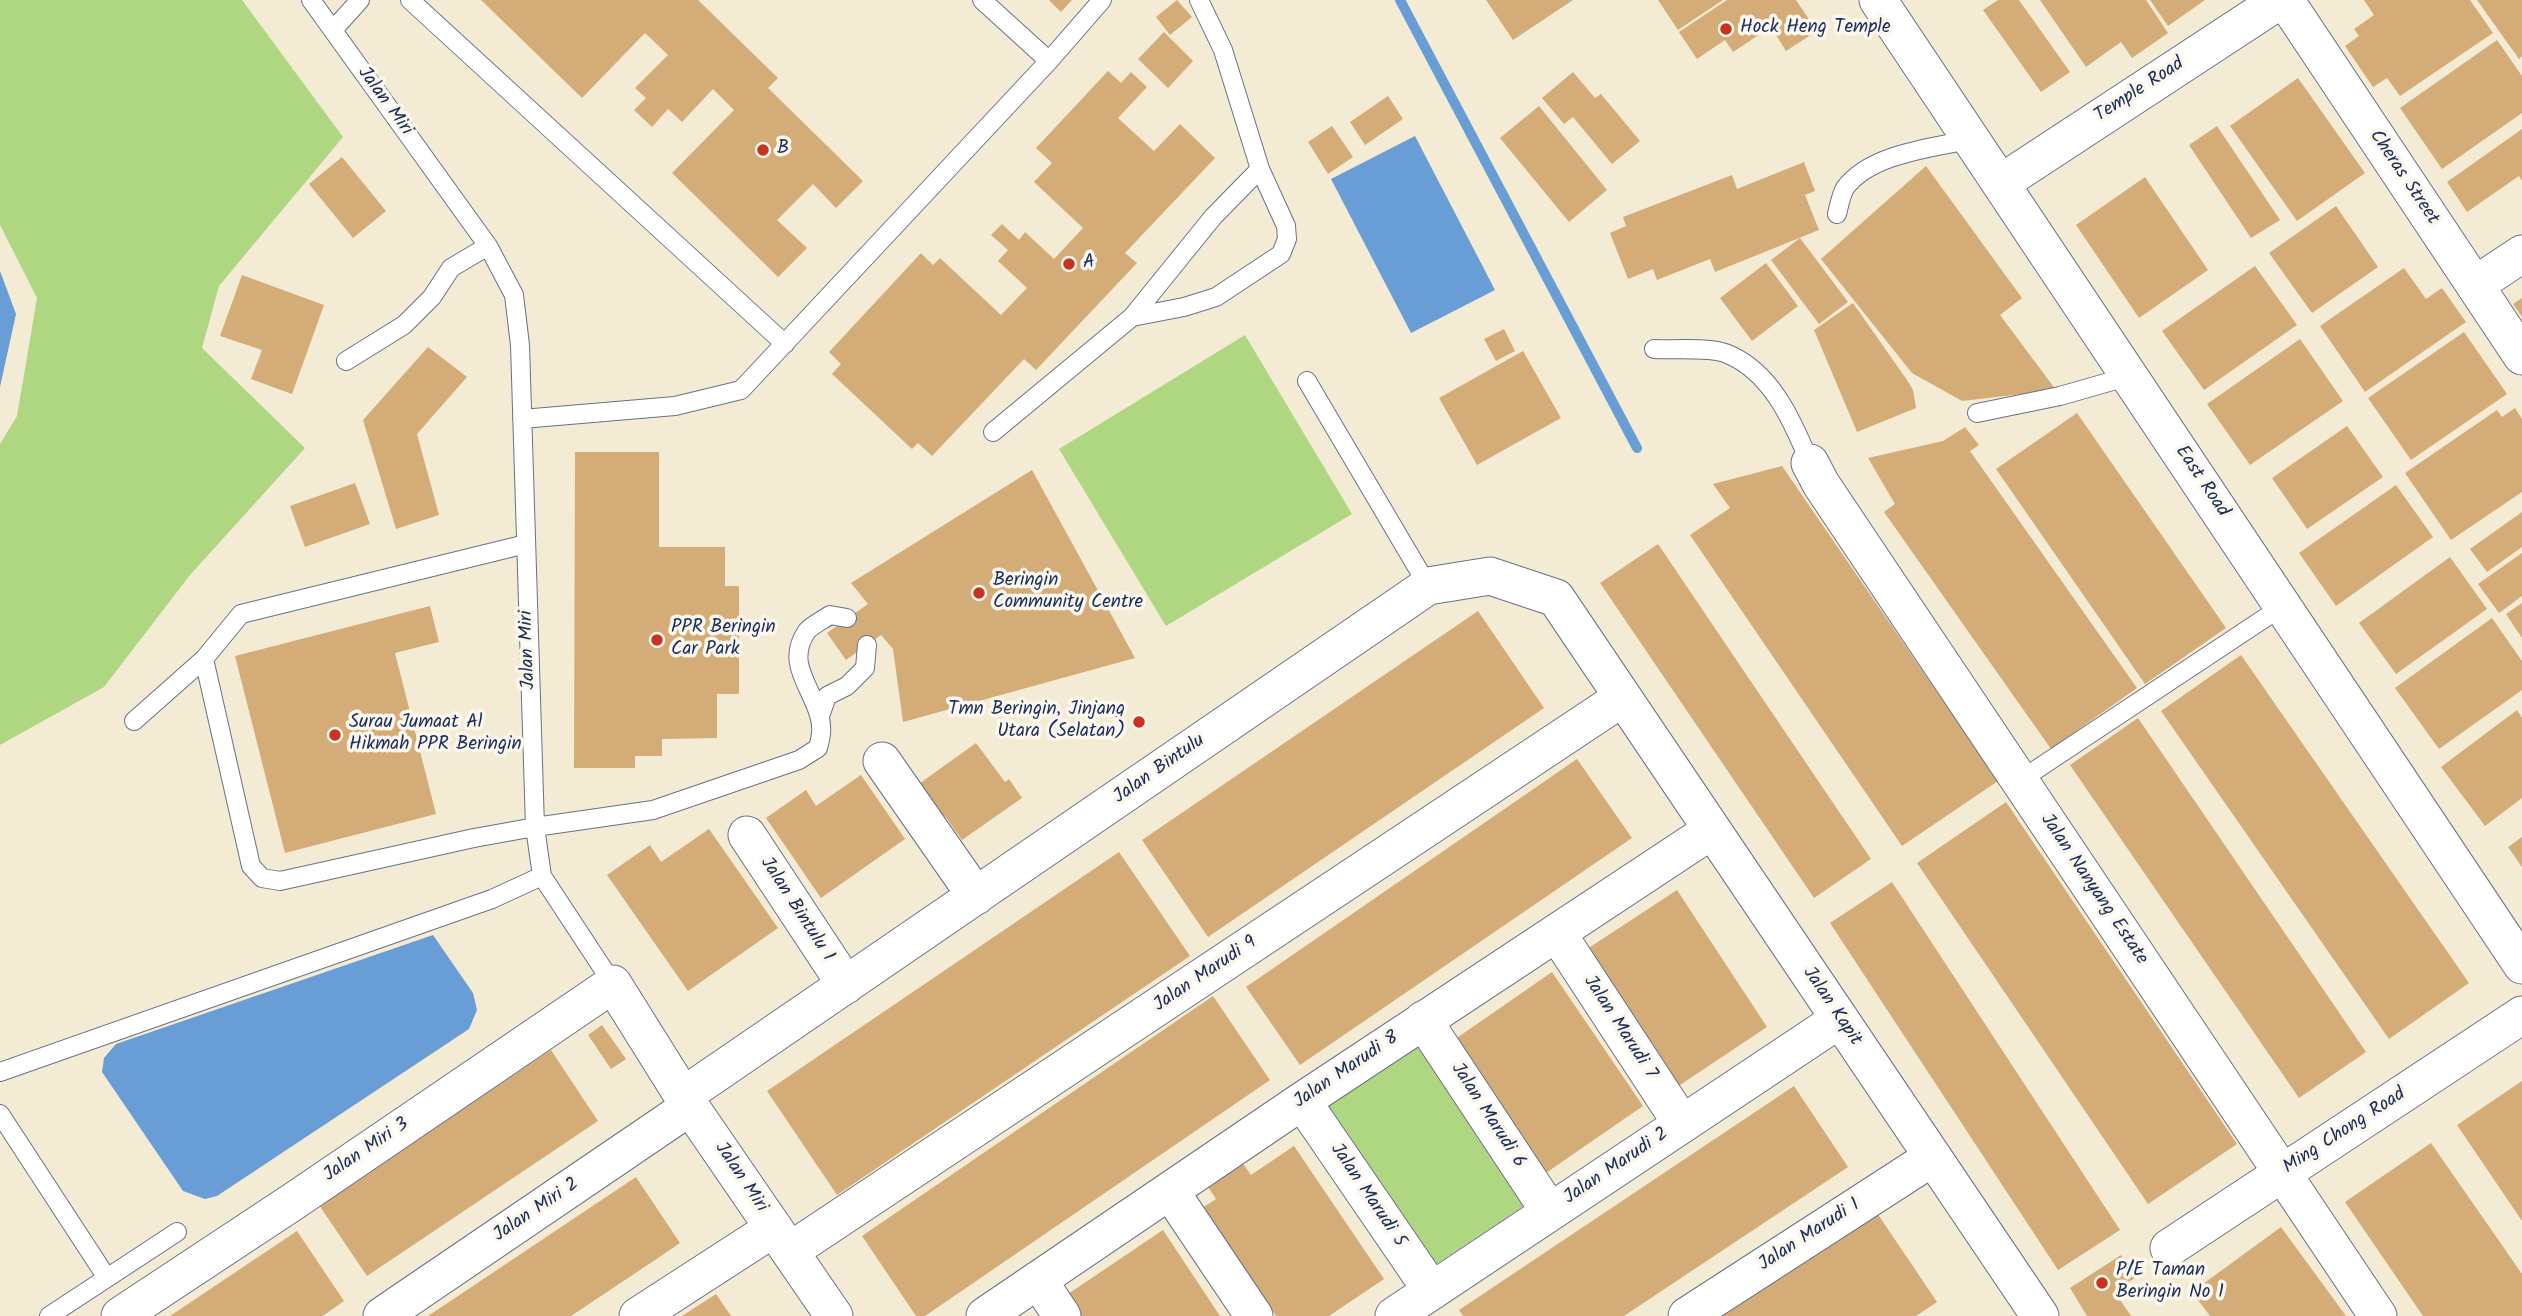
<!DOCTYPE html>
<style>
body{margin:0}
canvas{display:block;background:#f4ebd4}
</style>
<canvas width="2522" height="1316"></canvas>
<script>
const ctx = document.querySelector('canvas').getContext('2d');
ctx.lineJoin = 'round';
function paint(path, color) {
  ctx.fillStyle = color;
  ctx.fill(path, 'evenodd');
}
function strokePath(path, color, width, dash) {
  ctx.strokeStyle = color;
  ctx.lineWidth = width;
  ctx.lineCap = dash ? 'butt' : 'round';
  ctx.setLineDash(dash || []);
  ctx.stroke(path);
}
function write(font, color, halo, rows, align = 'center') {
  ctx.font = font + ' Kalam,sans-serif';
  ctx.lineWidth = 7;
  ctx.setLineDash([]);
  ctx.textBaseline = 'middle';
  ctx.strokeStyle = halo;
  ctx.fillStyle = color;
  for (const [text, x, y, turn = 0] of rows) {
    ctx.save();
    ctx.translate(x, y);
    ctx.rotate((+turn || 0) * Math.PI / 180);
    ctx.textAlign = isNaN(turn) ? turn : align;
    if (halo) ctx.strokeText(text, 0, 0);
    ctx.fillText(text, 0, 0);
    ctx.restore();
  }
}
paint(new Path2D(`
 M 0,0 L 242,0 L 343,137 L 219,286 L 202,348 L 305,448 L 190,575 L 104,687 L 0,745 L 0,444 L 17,416 L 37,298 L 0,225 Z
 M 1245,335 L 1352,514 L 1166,626 L 1059,449 Z
 M 1418,1043 L 1524,1206 L 1432,1267 L 1325,1103 Z`), '#afd781');
paint(new Path2D(`
 M 1415,136 L 1495,290 L 1411,333 L 1331,179 Z
 M 0,271 L 16,314 L 0,387 Z
 M 433,935 L 473,993 L 477,1010 L 469,1029 L 217,1196 L 205,1199 L 183,1191 L 102,1072 L 104,1058 L 116,1044 Z`), '#689dd5');
strokePath(new Path2D(`
 M 1400,0 L 1637,448`), '#689dd5', 10);
paint(new Path2D(`
 M 481,0 L 698,0 L 778,78 L 768,88 L 863,181 L 836,208 L 813,184 L 777,220 L 807,248 L 778,277 L 672,173 L 734,110 L 713,89 L 682,122 L 668,109 L 652,127 L 634,110 L 646,98 L 635,88 L 668,55 L 645,33 L 582,98 Z
 M 1049,0 L 1072,0 L 1061,12 Z
 M 1177,0 L 1192,17 L 1170,35 L 1156,17 Z
 M 1486,0 L 1573,0 L 1513,40 Z
 M 1658,0 L 1723,0 L 1678,30 Z
 M 1727,0 L 1796,0 L 1817,31 L 1786,51 L 1771,27 L 1733,52 L 1725,40 L 1697,59 L 1679,32 Z
 M 1998,0 L 2019,0 L 2070,72 L 2041,92 L 1983,10 Z
 M 2040,0 L 2146,0 L 2168,33 L 2132,58 L 2121,42 L 2086,67 Z
 M 2150,0 L 2205,0 L 2168,26 Z
 M 2364,0 L 2470,0 L 2493,33 L 2400,96 L 2387,78 L 2373,87 L 2345,46 L 2359,36 L 2354,29 L 2374,15 Z
 M 2477,0 L 2522,0 L 2522,56 L 2519,59 Z
 M 1164,32 L 1193,61 L 1168,88 L 1138,59 Z
 M 2497,40 L 2522,76 L 2522,113 L 2442,169 L 2400,108 Z
 M 1108,71 L 1121,83 L 1131,72 L 1147,87 L 1118,118 L 1154,151 L 1180,124 L 1215,158 L 1125,253 L 1137,263 L 1036,370 L 1024,359 L 932,456 L 918,443 L 912,449 L 832,374 L 841,364 L 829,352 L 921,253 L 933,265 L 940,258 L 1001,315 L 1027,288 L 998,261 L 1008,250 L 991,235 L 1002,224 L 1019,240 L 1025,232 L 1054,259 L 1083,228 L 1034,182 L 1052,163 L 1036,148 Z
 M 1573,72 L 1595,98 L 1601,94 L 1640,141 L 1612,164 L 1573,117 L 1564,124 L 1542,98 Z
 M 2298,78 L 2365,173 L 2297,221 L 2230,126 Z
 M 1388,96 L 1403,119 L 1365,145 L 1350,122 Z
 M 1539,106 L 1607,190 L 1569,222 L 1500,138 Z
 M 1332,126 L 1353,157 L 1328,174 L 1308,142 Z
 M 2217,126 L 2280,220 L 2251,238 L 2189,145 Z
 M 2522,129 L 2522,181 L 2519,176 L 2467,212 L 2447,182 Z
 M 342,157 L 386,211 L 353,238 L 309,184 Z
 M 1804,162 L 1815,191 L 1805,195 L 1819,230 L 1715,272 L 1710,259 L 1657,280 L 1653,269 L 1628,279 L 1610,233 L 1626,226 L 1623,217 L 1732,175 L 1737,189 Z
 M 1926,166 L 2022,298 L 2000,315 L 2056,390 L 1962,401 L 1912,373 L 1821,259 Z
 M 2145,177 L 2208,270 L 2139,318 L 2076,225 Z
 M 2336,206 L 2378,267 L 2312,313 L 2269,253 Z
 M 1800,238 L 1848,302 L 1819,324 L 1771,260 Z
 M 1766,263 L 1798,306 L 1752,341 L 1720,298 Z
 M 2255,266 L 2297,325 L 2204,390 L 2162,331 Z
 M 2404,268 L 2426,299 L 2442,288 L 2466,322 L 2365,392 L 2320,326 Z
 M 242,275 L 324,305 L 292,394 L 251,379 L 262,350 L 220,336 Z
 M 2522,298 L 2522,317 L 2513,304 Z
 M 1853,303 L 1907,380 L 1913,390 L 1916,408 L 1857,432 L 1814,330 Z
 M 1504,329 L 1515,351 L 1496,361 L 1484,339 Z
 M 2464,332 L 2507,394 L 2411,460 L 2368,398 Z
 M 2300,339 L 2343,401 L 2250,465 L 2207,404 Z
 M 428,347 L 467,377 L 417,434 L 439,515 L 396,529 L 363,420 Z
 M 1523,351 L 1561,418 L 1477,465 L 1439,398 Z
 M 2515,408 L 2522,419 L 2522,492 L 2451,540 L 2405,473 L 2497,410 L 2502,417 Z
 M 2077,413 L 2226,628 L 2145,684 L 1996,469 Z
 M 2347,426 L 2383,477 L 2307,529 L 2272,478 Z
 M 1965,427 L 1979,445 L 1970,451 L 2137,688 L 2051,749 L 1884,512 L 1895,504 L 1868,458 L 1943,441 Z
 M 575,452 L 659,452 L 659,547 L 725,547 L 725,586 L 739,586 L 739,694 L 717,694 L 717,738 L 662,739 L 662,756 L 635,756 L 635,768 L 574,768 Z
 M 1782,466 L 1998,781 L 1902,846 L 1690,535 L 1730,508 L 1713,484 Z
 M 1032,470 L 1135,658 L 903,722 L 893,649 L 881,635 L 846,660 L 827,633 L 868,604 L 851,583 Z
 M 355,483 L 370,524 L 305,547 L 290,506 Z
 M 2396,485 L 2433,537 L 2336,606 L 2299,553 Z
 M 2522,512 L 2522,547 L 2487,572 L 2470,549 Z
 M 1658,544 L 1871,859 L 1814,898 L 1600,583 Z
 M 2522,553 L 2522,596 L 2499,613 L 2478,584 Z
 M 2450,557 L 2487,609 L 2396,674 L 2359,623 Z
 M 2522,603 L 2522,638 L 2506,614 Z
 M 430,606 L 439,642 L 395,653 L 436,814 L 285,853 L 235,656 Z
 M 1478,611 L 1544,708 L 1208,937 L 1142,840 Z
 M 2492,618 L 2522,661 L 2522,690 L 2439,749 L 2395,688 Z
 M 2241,655 L 2469,983 L 2389,1039 L 2161,711 Z
 M 2517,710 L 2522,718 L 2522,798 L 2485,826 L 2441,767 Z
 M 2138,718 L 2366,1052 L 2299,1098 L 2070,765 Z
 M 976,743 L 1005,782 L 1009,779 L 1022,798 L 962,840 L 945,816 L 940,819 L 916,786 Z
 M 1577,759 L 1632,838 L 1300,1065 L 1246,987 Z
 M 861,775 L 905,839 L 821,898 L 766,818 L 806,790 L 816,806 Z
 M 2006,802 L 2237,1144 L 2148,1204 L 1917,863 Z
 M 709,829 L 778,928 L 688,991 L 607,875 L 650,845 L 661,862 Z
 M 2522,837 L 2522,867 L 2508,847 Z
 M 1119,852 L 1190,956 L 837,1195 L 767,1091 Z
 M 1892,882 L 2120,1230 L 2058,1270 L 1830,923 Z
 M 1677,890 L 1767,1027 L 1674,1089 L 1584,951 Z
 M 1552,972 L 1643,1106 L 1543,1175 L 1451,1042 Z
 M 1213,996 L 1270,1080 L 925,1316 L 916,1316 L 862,1236 Z
 M 602,1025 L 626,1059 L 611,1069 L 588,1035 Z
 M 551,1050 L 598,1121 L 367,1276 L 319,1205 Z
 M 2522,1081 L 2522,1221 L 2457,1125 Z
 M 1794,1086 L 1848,1167 L 1624,1316 L 1463,1316 L 1459,1310 Z
 M 2431,1143 L 2522,1274 L 2522,1316 L 2423,1316 L 2345,1202 Z
 M 1294,1146 L 1384,1279 L 1329,1316 L 1276,1316 L 1202,1208 L 1216,1199 L 1206,1184 L 1241,1161 L 1251,1175 Z
 M 636,1177 L 680,1243 L 664,1254 L 571,1316 L 428,1316 Z
 M 1873,1207 L 1937,1302 L 1916,1316 L 1710,1316 Z
 M 2281,1227 L 2346,1316 L 2210,1316 L 2192,1292 Z
 M 1163,1230 L 1220,1316 L 1078,1316 L 1065,1296 Z
 M 297,1231 L 344,1301 L 327,1313 L 322,1316 L 170,1316 Z
 M 2121,1255 L 2135,1278 L 2114,1291 L 2131,1316 L 2087,1316 L 2070,1288 Z
 M 716,1294 L 731,1316 L 682,1316 Z`), '#d4ac77');
const lane = new Path2D(`
 M 311,0 L 488,246 L 514,295 L 520,345 L 535,827 L 542,876 L 613,984
 M 410,0 L 785,344
 M 982,0 L 1049,61
 M 333,30 L 360,0
 M 1837,214 C 1839,206 1841,195 1845,188 C 1871,153 1933,148 1972,139
 M 1132,317 L 1184,307 L 1216,297 L 1281,254 L 1287,239 L 1286,226 L 1260,169
 M 1654,349 C 1672,350 1710,347 1725,353 C 1771,370 1793,422 1810,463
 M 346,361 L 404,325 L 432,297 L 451,268 L 488,246
 M 1307,381 L 1428,586
 M 1977,413 L 2060,396 L 2130,376
 M 522,419 L 675,406 L 741,390 L 1049,61 L 1102,0
 M 993,432 L 1132,317 L 1213,217 L 1260,169 L 1223,50 L 1199,0
 M 526,544 L 241,614 L 204,659 L 251,866 L 262,878 L 280,881 L 474,838 L 535,827 L 653,810 L 799,760 L 818,748 C 821,737 823,727 819,715 C 811,686 785,662 807,631 C 812,625 823,620 830,615 L 847,618
 M 820,716 L 827,696 L 847,686 L 865,668 L 867,645
 M 134,721 L 204,659
 M 2019,781 L 2283,606
 M 0,1072 L 492,899 L 542,876
 M 0,1114 L 107,1278
 M 49,1316 L 177,1232`);
const street = new Path2D(`
 M 1878,0 L 2522,965
 M 2285,0 L 2522,356
 M 2001,183 L 2280,0
 M 2475,285 L 2522,254
 M 1810,463 L 1821,484 L 2378,1316
 M 882,761 L 976,896
 M 747,835 L 846,985
 M 1557,933 L 1682,1124
 M 1423,1020 L 1550,1212
 M 683,1096 L 1428,586 L 1490,576 L 1556,598 L 2040,1316
 M 1302,1101 L 1432,1291
 M 1170,1191 L 1254,1316
 M 2169,1248 L 2522,1015
 M 790,1251 L 1622,698
 M 1038,1280 L 1062,1316
 M 120,1316 L 294,1201 L 613,984 L 683,1096 L 834,1316
 M 382,1316 L 691,1106
 M 638,1316 L 774,1228
 M 985,1316 L 1302,1101 L 1712,830
 M 1394,1316 L 1840,1019
 M 1687,1316 L 1933,1157`);
strokePath(lane, '#677187', 20);
strokePath(street, '#677187', 39);
strokePath(lane, '#fff', 18);
strokePath(street, '#fff', 37);
for (const [x, y, r, color] of [
 [1726,29,7,"#c8321e"],
 [763,150,7,"#c8321e"],
 [1069,264,7,"#c8321e"],
 [979,593,7,"#c8321e"],
 [657,640,7,"#c8321e"],
 [1139,722,7,"#c8321e"],
 [335,735,7,"#c8321e"],
 [2102,1283,7,"#c8321e"]
]) {
  const dot = new Path2D();
  dot.arc(x, y, r, 0, 2 * Math.PI);
  ctx.fillStyle = color;
  ctx.fill(dot);
  strokePath(dot, '#fbf7ec', 2.5);
}
write('19px', '#1b2f5e', '#fbf7ec', [
 ["Hock Heng Temple",1740,29],
 ["B",777,150],
 ["A",1083,264],
 ["Beringin",993,582],
 ["Community Centre",993,604],
 ["PPR Beringin",671,629],
 ["Car Park",671,651],
 ["Tmn Beringin, Jinjang",1125,711,"right"],
 ["Utara (Selatan)",1125,733,"right"],
 ["Surau Jumaat Al",349,724],
 ["Hikmah PPR Beringin",349,746],
 ["P/E Taman",2116,1272],
 ["Beringin No 1",2116,1294]
], 'left');
write('19px', '#1b2f5e', '#fbf7ec', [
 ["Temple Road",2140,91,-33],
 ["Jalan Miri",384,102,54],
 ["Cheras Street",2403,178,56],
 ["East Road",2201,482,56],
 ["Jalan Miri",529,650,-92],
 ["Jalan Bintulu",1160,770,-35],
 ["Jalan Nanyang Estate",2093,890,56],
 ["Jalan Bintulu 1",796,910,57],
 ["Jalan Marudi 9",1206,975,-34],
 ["Jalan Kapit",1831,1007,56],
 ["Jalan Marudi 7",1619,1028,57],
 ["Jalan Marudi 8",1347,1071,-34],
 ["Jalan Marudi 6",1487,1116,57],
 ["Ming Chong Road",2345,1132,-33],
 ["Jalan Miri 3",367,1151,-34],
 ["Jalan Marudi 2",1617,1167,-34],
 ["Jalan Miri",740,1178,56],
 ["Jalan Marudi 5",1367,1196,56],
 ["Jalan Miri 2",537,1211,-34],
 ["Jalan Marudi 1",1810,1236,-33]
]);
</script>
